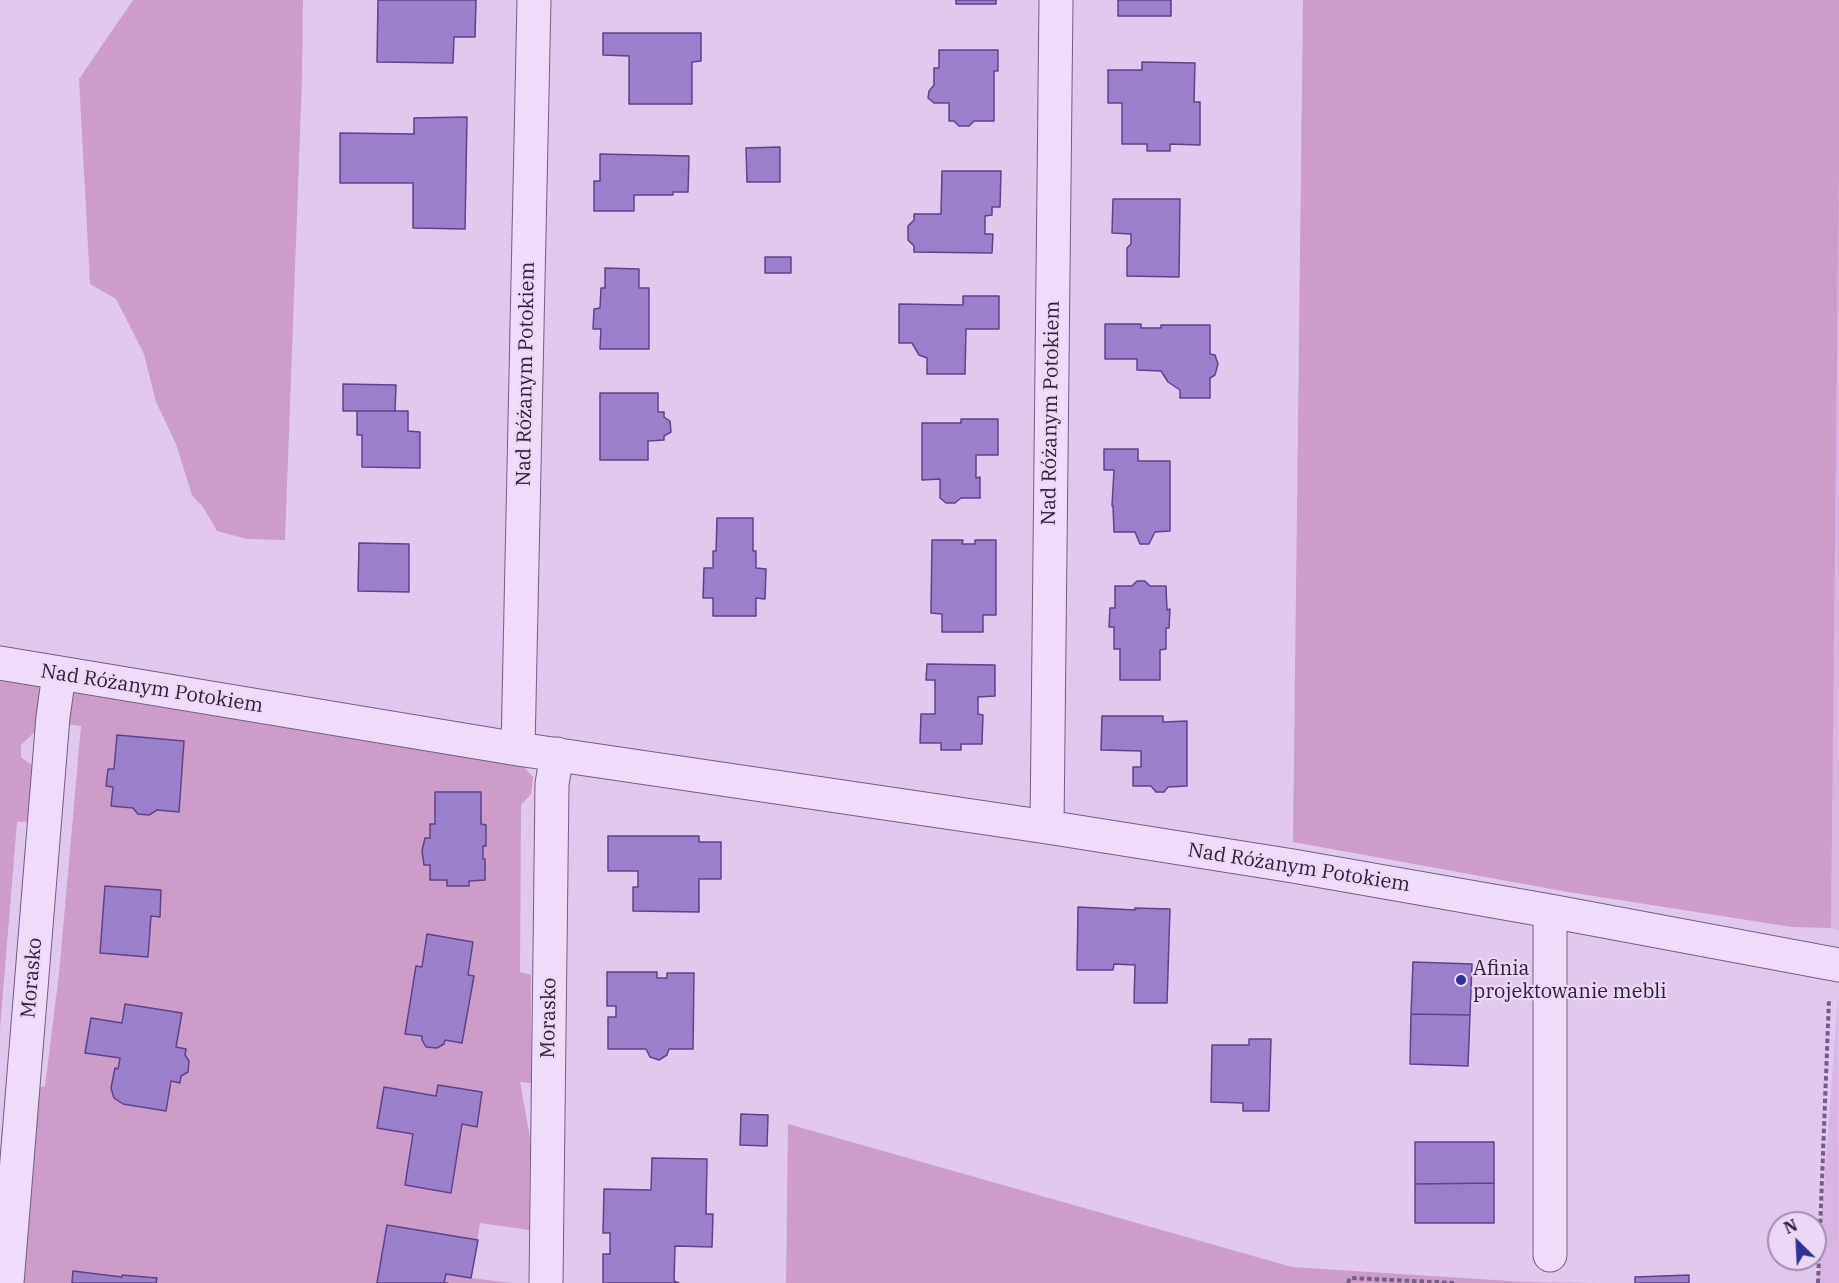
<!DOCTYPE html>
<meta charset="utf-8">
<style>
body{margin:0}
#map{position:relative;width:1839px;height:1283px;overflow:hidden;background:#e1c8ee;font-family:"IBM Plex Serif",serif}
canvas{display:block}
.north{position:absolute;left:1767px;top:1211px;width:60px;height:60px;box-sizing:border-box;background:#ecd8f6;border:2px solid #9f8eab;border-radius:50%;rotate:336deg;font-size:16px;font-weight:700;line-height:24px;text-align:center;color:#2c203b}
.north::after{content:'';display:block;margin:auto;width:21px;height:27px;background:#2d3399;clip-path:polygon(50% 0,100% 100%,50% 72%,0 100%)}
</style>
<div id="map">
<canvas width="1839" height="1283"></canvas>
<div class="north">N</div>
</div>
<script>
const ctx = document.querySelector('canvas').getContext('2d');
ctx.lineJoin = 'round';
function paint(path, color) {
  ctx.fillStyle = color;
  ctx.fill(path, 'evenodd');
}
function strokePath(path, color, width, dash) {
  ctx.strokeStyle = color;
  ctx.lineWidth = width;
  ctx.lineCap = dash ? 'butt' : 'round';
  ctx.setLineDash(dash || []);
  ctx.stroke(path);
}
function write(font, color, halo, rows, align = 'center') {
  ctx.font = font + ' "IBM Plex Serif",serif';
  ctx.lineWidth = 4.5;
  ctx.setLineDash([]);
  ctx.textBaseline = 'middle';
  ctx.strokeStyle = halo;
  ctx.fillStyle = color;
  for (const [text, x, y, turn = 0] of rows) {
    ctx.save();
    ctx.translate(x, y);
    ctx.rotate((+turn || 0) * Math.PI / 180);
    ctx.textAlign = isNaN(turn) ? turn : align;
    if (halo) ctx.strokeText(text, 0, 0);
    ctx.fillText(text, 0, 0);
    ctx.restore();
  }
}
paint(new Path2D(`
 M 1839,172 L 1839,930 L 1831,928 Z
 M 1838,996 L 1839,1283 L 1818,1283 L 1820,1241 Z`), '#dab5e4');
paint(new Path2D(`
 M 133,0 L 303,0 L 302,79 L 285,540 L 247,539 L 217,531 L 203,507 L 192,495 L 176,444 L 156,402 L 144,354 L 116,299 L 90,284 L 79,79 Z
 M 1303,0 L 1839,0 L 1839,172 L 1831,928 L 1792,927 L 1568,892 L 1293,842 Z
 M 0,678 L 36,683 L 42,690 L 40,727 L 21,745 L 21,757 L 36,768 L 32,821 L 17,822 L 0,1029 Z
 M 84,689 L 523,766 L 533,777 L 531,794 L 521,805 L 520,972 L 531,975 L 531,1083 L 520,1082 L 530,1137 L 529,1230 L 480,1223 L 471,1278 L 512,1283 L 21,1283 L 33,1089 L 45,1086 L 59,974 L 81,726 L 66,724 L 70,701 L 73,694 Z
 M 788,1124 L 1292,1267 L 1525,1282 L 1598,1283 L 786,1283 Z`), '#cd9cc9');
const building = new Path2D(`
 M 378,0 L 476,0 L 475,37 L 454,37 L 453,63 L 377,62 Z
 M 956,0 L 996,0 L 996,4 L 956,4 Z
 M 1118,0 L 1171,0 L 1171,16 L 1118,16 Z
 M 603,33 L 701,33 L 701,61 L 692,62 L 692,104 L 629,104 L 629,56 L 603,55 Z
 M 939,50 L 998,50 L 998,71 L 994,71 L 994,121 L 974,121 L 969,126 L 959,126 L 954,121 L 949,121 L 949,103 L 934,103 L 928,98 L 929,91 L 934,85 L 934,68 L 939,68 Z
 M 1142,62 L 1195,63 L 1194,102 L 1200,102 L 1200,145 L 1170,144 L 1170,151 L 1147,151 L 1147,144 L 1122,144 L 1122,103 L 1108,103 L 1108,70 L 1142,70 Z
 M 467,117 L 465,229 L 413,228 L 413,183 L 340,183 L 340,133 L 414,134 L 414,118 Z
 M 780,147 L 780,182 L 747,182 L 746,148 Z
 M 600,154 L 689,156 L 688,192 L 673,192 L 673,195 L 634,195 L 634,211 L 594,211 L 594,181 L 600,181 Z
 M 942,171 L 1001,171 L 1000,207 L 992,207 L 992,215 L 985,216 L 985,234 L 993,234 L 992,253 L 914,252 L 914,246 L 908,240 L 908,226 L 914,220 L 914,214 L 941,214 Z
 M 1113,199 L 1180,199 L 1179,277 L 1127,276 L 1127,248 L 1131,244 L 1131,234 L 1112,233 Z
 M 765,257 L 791,257 L 791,273 L 765,273 Z
 M 605,268 L 639,269 L 639,288 L 649,288 L 649,349 L 600,349 L 601,329 L 593,329 L 594,309 L 600,308 L 601,288 L 605,288 Z
 M 963,296 L 999,296 L 999,329 L 966,329 L 965,374 L 927,374 L 927,358 L 919,355 L 912,343 L 899,343 L 899,304 L 963,305 Z
 M 1105,324 L 1141,324 L 1141,328 L 1161,328 L 1161,325 L 1210,325 L 1210,354 L 1215,355 L 1218,364 L 1215,375 L 1210,378 L 1210,398 L 1180,398 L 1180,390 L 1168,382 L 1161,371 L 1137,370 L 1137,359 L 1105,359 Z
 M 343,384 L 396,385 L 395,411 L 343,411 Z
 M 600,393 L 658,393 L 658,412 L 664,412 L 664,417 L 670,421 L 671,432 L 664,436 L 664,440 L 648,441 L 648,460 L 600,460 Z
 M 357,411 L 408,411 L 408,431 L 420,432 L 420,468 L 362,467 L 362,435 L 357,435 Z
 M 961,419 L 998,419 L 998,455 L 976,455 L 976,478 L 980,477 L 980,498 L 961,498 L 955,503 L 946,503 L 940,498 L 940,479 L 922,480 L 922,423 L 961,423 Z
 M 1104,449 L 1138,449 L 1138,461 L 1170,461 L 1170,531 L 1155,532 L 1149,544 L 1140,544 L 1135,532 L 1114,532 L 1113,506 L 1112,506 L 1114,470 L 1104,470 Z
 M 717,518 L 753,518 L 753,551 L 756,551 L 756,568 L 766,569 L 765,599 L 756,598 L 756,616 L 713,616 L 713,598 L 703,598 L 704,568 L 713,568 L 713,551 L 716,551 Z
 M 932,540 L 963,540 L 962,544 L 975,544 L 975,540 L 996,540 L 996,615 L 983,615 L 983,632 L 942,632 L 942,614 L 931,613 Z
 M 359,543 L 409,544 L 409,592 L 358,591 Z
 M 1137,581 L 1145,581 L 1150,586 L 1166,586 L 1167,610 L 1170,609 L 1169,628 L 1166,628 L 1166,649 L 1160,650 L 1160,680 L 1120,680 L 1120,649 L 1114,649 L 1114,627 L 1109,627 L 1110,608 L 1115,608 L 1115,586 L 1132,586 Z
 M 927,664 L 995,665 L 995,696 L 978,697 L 978,714 L 983,715 L 982,744 L 961,744 L 961,750 L 941,750 L 941,743 L 920,743 L 921,714 L 935,714 L 935,680 L 926,680 Z
 M 1102,716 L 1163,716 L 1163,722 L 1187,721 L 1187,786 L 1168,787 L 1164,792 L 1156,792 L 1151,786 L 1133,786 L 1133,767 L 1141,767 L 1141,751 L 1101,750 Z
 M 117,735 L 184,741 L 179,812 L 157,810 L 149,815 L 138,814 L 133,808 L 111,806 L 113,787 L 106,786 L 108,769 L 114,769 Z
 M 435,792 L 481,792 L 481,824 L 486,825 L 486,846 L 483,846 L 483,859 L 485,859 L 485,880 L 469,881 L 469,886 L 447,886 L 447,880 L 430,880 L 430,865 L 424,865 L 422,851 L 425,838 L 430,838 L 430,824 L 435,824 Z
 M 608,836 L 699,836 L 699,842 L 721,842 L 721,879 L 699,879 L 699,912 L 633,911 L 633,887 L 638,887 L 638,871 L 608,871 Z
 M 105,886 L 161,890 L 160,917 L 151,916 L 148,957 L 100,953 Z
 M 1078,907 L 1135,910 L 1135,908 L 1170,909 L 1167,1003 L 1134,1003 L 1135,965 L 1114,964 L 1113,970 L 1077,970 Z
 M 427,934 L 473,942 L 468,975 L 474,976 L 462,1043 L 445,1040 L 444,1044 L 437,1048 L 426,1047 L 422,1040 L 422,1036 L 405,1034 L 416,966 L 422,967 Z
 M 1413,962 L 1472,964 L 1470,1015 L 1411,1014 Z
 M 607,972 L 657,972 L 657,978 L 667,978 L 667,973 L 694,973 L 693,1049 L 669,1049 L 667,1055 L 659,1060 L 650,1057 L 646,1049 L 608,1049 L 608,1017 L 616,1017 L 616,1006 L 607,1006 Z
 M 125,1004 L 182,1013 L 176,1047 L 186,1049 L 185,1055 L 189,1061 L 188,1072 L 181,1076 L 180,1083 L 171,1081 L 166,1111 L 123,1104 L 114,1098 L 111,1088 L 115,1068 L 118,1069 L 120,1058 L 85,1053 L 91,1018 L 122,1023 Z
 M 1411,1014 L 1470,1015 L 1468,1066 L 1410,1064 Z
 M 1249,1039 L 1271,1039 L 1269,1111 L 1243,1111 L 1243,1103 L 1211,1102 L 1212,1045 L 1249,1045 Z
 M 438,1085 L 482,1092 L 477,1127 L 462,1124 L 451,1193 L 405,1185 L 413,1134 L 377,1128 L 384,1087 L 436,1096 Z
 M 741,1114 L 768,1115 L 767,1146 L 740,1145 Z
 M 1415,1142 L 1494,1142 L 1494,1183 L 1415,1184 Z
 M 652,1158 L 707,1159 L 706,1214 L 713,1214 L 712,1247 L 675,1246 L 674,1281 L 679,1283 L 603,1283 L 603,1254 L 610,1254 L 610,1233 L 603,1233 L 604,1189 L 651,1190 Z
 M 1494,1183 L 1494,1223 L 1415,1223 L 1415,1184 Z
 M 387,1225 L 478,1240 L 471,1278 L 446,1274 L 444,1283 L 448,1283 L 377,1283 Z
 M 73,1271 L 122,1277 L 122,1275 L 157,1278 L 156,1283 L 72,1283 Z
 M 1689,1275 L 1689,1283 L 1635,1283 L 1635,1277 Z`);
paint(building, '#9b7fcc');
strokePath(building, '#5c438a', 1.5);
const minor = new Path2D(`
 M 0,663 L 518,749 L 1047,827 L 1293,866 L 1550,911 L 1839,965
 M 518,749 L 534,0
 M 1047,827 L 1056,0
 M 1550,911 L 1550,1255
 M 7,1283 L 53,717 L 59,674
 M 546,1283 L 552,784 L 557,754`);
strokePath(minor, '#735d8b', 35);
strokePath(new Path2D(`
 M 1348,1283 L 1350,1278 L 1454,1283
 M 1818,1283 L 1829,999`), '#735d8b', 4, [4.5, 3]);
strokePath(minor, '#efdcf9', 33);
for (const [x, y, r, color] of [
 [1461,980,6,"#2d3399"]
]) {
  const dot = new Path2D();
  dot.arc(x, y, r, 0, 2 * Math.PI);
  ctx.fillStyle = color;
  ctx.fill(dot);
  strokePath(dot, '#ecd8f6', 2);
}
write('20px', '#2c203b', '#ecd8f6', [
 ["Nad Różanym Potokiem",526,374,-89],
 ["Nad Różanym Potokiem",1051,413,-89],
 ["Nad Różanym Potokiem",152,689,9],
 ["Nad Różanym Potokiem",1299,868,9],
 ["Morasko",32,978,-85],
 ["Morasko",549,1018,-89]
]);
write('20px', '#2c203b', '#ecd8f6', [
 ["Afinia",1473,969],
 ["projektowanie mebli",1473,992]
], 'left');
</script>
